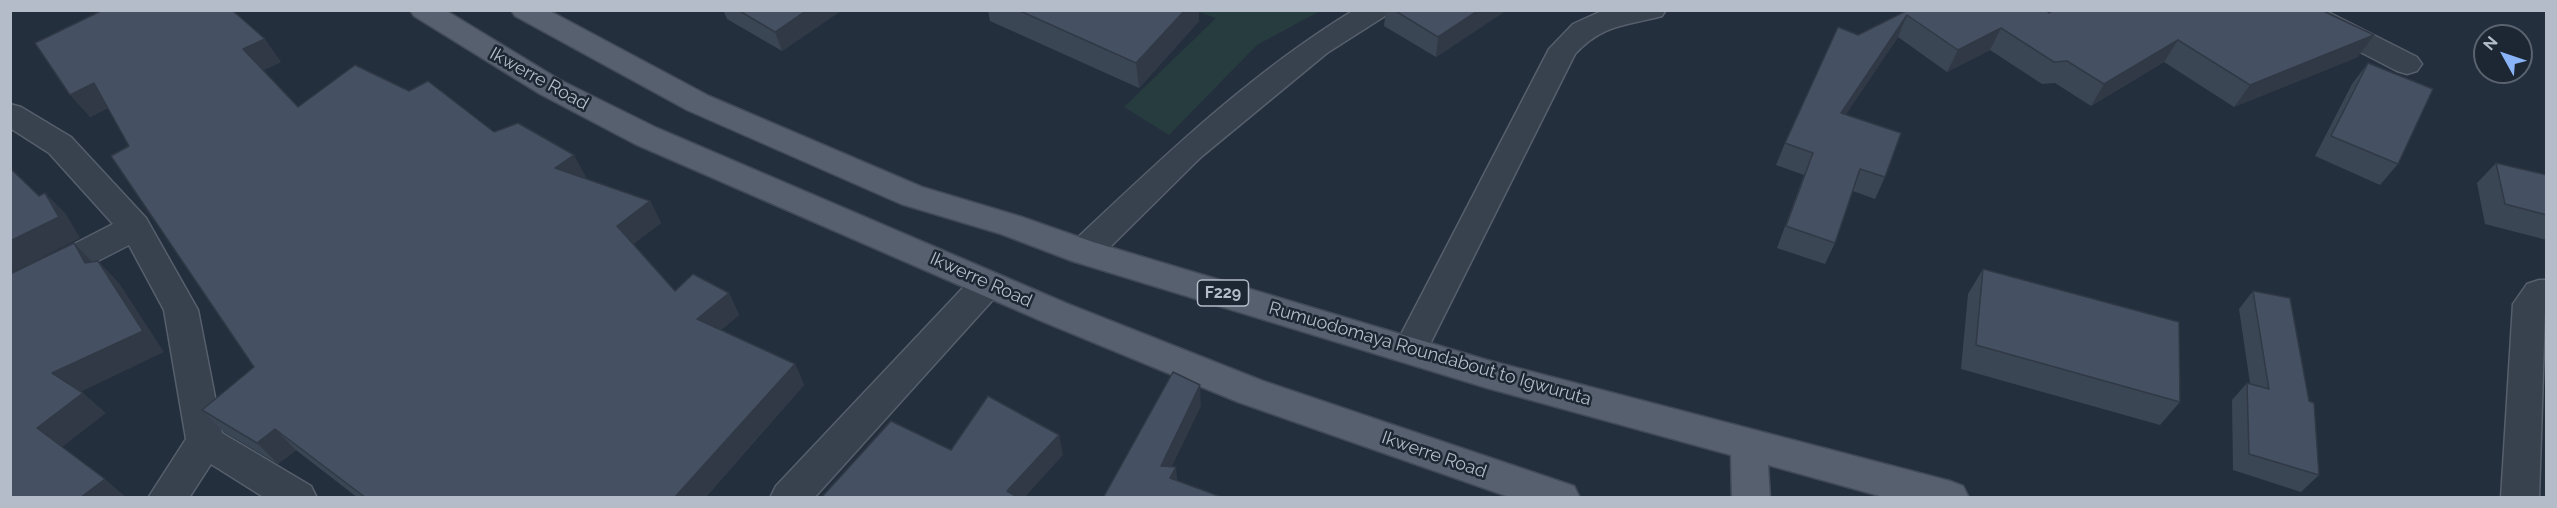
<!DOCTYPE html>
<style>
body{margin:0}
#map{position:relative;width:2557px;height:508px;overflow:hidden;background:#242f3e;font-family:Raleway,sans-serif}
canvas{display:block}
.frame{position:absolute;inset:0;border:12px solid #b4bcc9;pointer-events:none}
.north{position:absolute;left:2473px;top:24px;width:60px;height:60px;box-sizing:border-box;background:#1d2633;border:2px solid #59626f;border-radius:50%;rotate:310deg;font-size:16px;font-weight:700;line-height:24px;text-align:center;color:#b4bcc9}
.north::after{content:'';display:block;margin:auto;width:21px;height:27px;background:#8ab4f8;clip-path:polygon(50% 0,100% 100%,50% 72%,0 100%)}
</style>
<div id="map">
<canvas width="2557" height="508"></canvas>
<div class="frame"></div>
<div class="north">N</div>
</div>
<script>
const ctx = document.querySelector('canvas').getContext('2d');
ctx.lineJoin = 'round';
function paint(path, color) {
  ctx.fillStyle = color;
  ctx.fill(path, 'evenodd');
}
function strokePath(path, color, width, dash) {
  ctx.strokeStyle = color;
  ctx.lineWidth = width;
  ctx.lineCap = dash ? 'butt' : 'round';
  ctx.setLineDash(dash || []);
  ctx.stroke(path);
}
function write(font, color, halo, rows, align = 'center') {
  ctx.font = font + ' Raleway,sans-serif';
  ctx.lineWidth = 5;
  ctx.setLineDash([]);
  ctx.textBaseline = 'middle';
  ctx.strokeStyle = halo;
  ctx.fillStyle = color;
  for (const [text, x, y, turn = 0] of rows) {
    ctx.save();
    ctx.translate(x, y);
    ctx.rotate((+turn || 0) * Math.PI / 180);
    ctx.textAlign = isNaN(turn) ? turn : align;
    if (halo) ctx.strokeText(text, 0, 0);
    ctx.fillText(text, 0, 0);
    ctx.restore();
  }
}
paint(new Path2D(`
 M 1196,11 L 1320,11 L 1257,45 L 1169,135 L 1124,107 L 1216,18 Z`), '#263c3f');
const minor = new Path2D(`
 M 1354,10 L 1389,10 L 1385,16 L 1327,53 L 1201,157 L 1096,261 L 1084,264 L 1072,261 L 1068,252 L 1072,243 C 1161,159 1249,74 1354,10 Z
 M 1604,10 L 1666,10 L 1662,16 C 1625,26 1603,24 1575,54 L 1422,360 L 1410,364 L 1398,360 L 1393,350 L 1549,49 L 1573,24 Z
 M 2287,10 L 2324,10 L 2417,57 L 2422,64 L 2417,71 L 2407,74 L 2397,71 L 2291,16 Z
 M 10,104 L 21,107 L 71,137 L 146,218 L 198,310 L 222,433 L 311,486 L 317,498 L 265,498 L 211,464 L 189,498 L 148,498 L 186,439 L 164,310 L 129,245 L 10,306 L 10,277 L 113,224 L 49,153 L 10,128 Z
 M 987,271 L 999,275 L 1004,284 L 999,293 L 814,498 L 770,498 L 776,486 L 975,275 Z
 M 2539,280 L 2546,280 L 2539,498 L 2501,498 L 2513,304 L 2527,284 Z`);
const major = new Path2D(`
 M 410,10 L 445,10 L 560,80 L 657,128 L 1068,304 L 1263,381 L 1574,486 L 1580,498 L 1512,498 L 1238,402 L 1044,322 L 635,144 L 540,94 L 414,16 Z
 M 511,10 L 548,10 L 709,96 L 922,187 L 1022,217 L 1093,242 L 1487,360 L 1950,481 L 1963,486 L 1969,498 L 1887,498 L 1768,465 L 1770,498 L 1732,498 L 1731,455 L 1487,388 L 1072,261 L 1001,234 L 901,204 L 687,110 L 515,16 Z`);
strokePath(minor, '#565f6c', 3);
strokePath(major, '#414a57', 3);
paint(minor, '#38414e');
paint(major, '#56606e');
paint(new Path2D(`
 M 723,10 L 842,10 L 782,51 L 727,19 Z
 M 988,10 L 1199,10 L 1199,21 L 1139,88 L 990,21 Z
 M 1386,10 L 1507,10 L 1436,57 L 1384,26 Z
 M 1908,10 L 2049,13 L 2358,57 L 2234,107 L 2164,62 L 2091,106 L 2055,83 L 2042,84 L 1990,50 L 1947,72 L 1898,37 L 1846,114 L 1885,177 L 1875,199 L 1853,191 L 1835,243 L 1825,264 L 1777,248 L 1804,175 L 1776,165 L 1785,143 L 1858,35 Z
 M 35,43 L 281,62 L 263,70 L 298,107 L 494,132 L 586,177 L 585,178 L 650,201 L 661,223 L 633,244 L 675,291 L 729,293 L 739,315 L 721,330 L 795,364 L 804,385 L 705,498 L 358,498 L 296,450 L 278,464 L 224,432 L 202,410 L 254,367 L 108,108 L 90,117 Z
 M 2368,63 L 2398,164 L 2380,185 L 2315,156 L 2352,84 Z
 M 2496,163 L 2547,175 L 2547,240 L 2485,224 L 2477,183 Z
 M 1983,269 L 2180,402 L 2160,425 L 1961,369 L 1968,294 Z
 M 2253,291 L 2319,475 L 2301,492 L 2233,470 L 2232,400 L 2247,383 L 2250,383 L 2239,309 Z`), '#3b4654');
paint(new Path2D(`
 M 807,10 L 842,10 L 782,51 L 775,32 Z
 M 1185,10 L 1199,10 L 1199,21 L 1139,88 L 1136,63 Z
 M 1479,10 L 1507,10 L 1436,57 L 1438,37 Z
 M 1907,15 L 1898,37 L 1832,135 L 1841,113 Z
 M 2001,28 L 1990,50 L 1947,72 L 1958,50 Z
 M 2374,35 L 2358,57 L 2234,107 L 2250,85 Z
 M 265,39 L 281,62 L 260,72 L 243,49 Z
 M 2178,40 L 2164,62 L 2091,106 L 2104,84 Z
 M 94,83 L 113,105 L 90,117 L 70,95 Z
 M 574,155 L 586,177 L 567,190 L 555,168 Z
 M 45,193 L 66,214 L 80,238 L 10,274 L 10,241 Z
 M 650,201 L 661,223 L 628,248 L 617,226 Z
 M 74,243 L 95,265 L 85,263 Z
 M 98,261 L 119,283 L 164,352 L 76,394 L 52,373 Z
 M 729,293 L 739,315 L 708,341 L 697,319 Z
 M 795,364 L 804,385 L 705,498 L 674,498 Z
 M 1200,385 L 1201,406 L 1163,485 L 1161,466 Z
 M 83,393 L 106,413 L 61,448 L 37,428 Z
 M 275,429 L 296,450 L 278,464 L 257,443 Z
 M 1059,435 L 1063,455 L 1024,498 L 1009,498 L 1007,491 Z
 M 1176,467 L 1178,487 L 1170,478 Z
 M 105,479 L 127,498 L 80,498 Z`), '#303945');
const building = new Path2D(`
 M 103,10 L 232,10 L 265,39 L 243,49 L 298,107 L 355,65 L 409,91 L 428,81 L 494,132 L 518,123 L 574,155 L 555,168 L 650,201 L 617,226 L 675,291 L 693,274 L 729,293 L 697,319 L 795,364 L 674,498 L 366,498 L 275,429 L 257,443 L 202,410 L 254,367 L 111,156 L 129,146 L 94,83 L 70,95 L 35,43 Z
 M 738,10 L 807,10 L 775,32 Z
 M 1018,10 L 1185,10 L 1136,63 Z
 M 1394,10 L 1479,10 L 1438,37 Z
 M 1908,10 L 2046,10 L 2049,13 L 2053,10 L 2321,10 L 2374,35 L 2250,85 L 2178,40 L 2104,84 L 2067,61 L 2054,62 L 2001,28 L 1958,50 L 1907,15 L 1841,113 L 1901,133 L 1885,177 L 1860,169 L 1835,243 L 1786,226 L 1813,153 L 1785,143 L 1838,27 L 1858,35 Z
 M 2368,63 L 2433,89 L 2398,164 L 2331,136 Z
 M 2496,163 L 2547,175 L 2547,215 L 2505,204 Z
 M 10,168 L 39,196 L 45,193 L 59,217 L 10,241 Z
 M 74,243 L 85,263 L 98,261 L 143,331 L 52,373 L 83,393 L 37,428 L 105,479 L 80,498 L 10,498 L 10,274 Z
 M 1983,269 L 2179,322 L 2180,402 L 1976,345 Z
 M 2253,291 L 2290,298 L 2309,401 L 2314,403 L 2319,475 L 2249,454 L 2247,383 L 2269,389 Z
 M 1173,372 L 1200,385 L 1161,466 L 1176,467 L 1170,478 L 1224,498 L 1103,498 Z
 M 988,396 L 1059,435 L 1007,491 L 1019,498 L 821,498 L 891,421 L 951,450 Z`);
paint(building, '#455162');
strokePath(building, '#303945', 1.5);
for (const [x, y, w] of [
 [1223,293,51]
]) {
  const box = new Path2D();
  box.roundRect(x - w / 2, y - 13, w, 26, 4.5);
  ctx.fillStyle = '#1d2633';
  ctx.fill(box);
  strokePath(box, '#b4bcc9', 1.5);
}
write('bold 16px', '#b4bcc9', null, [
 ["F229",1223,293]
]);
write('18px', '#b4bcc9', '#1d2633', [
 ["Ikwerre Road",539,79,29],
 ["Ikwerre Road",981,280,24],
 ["Rumuodomaya Roundabout to Igwuruta",1430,354,16],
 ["Ikwerre Road",1434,455,19]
]);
</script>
